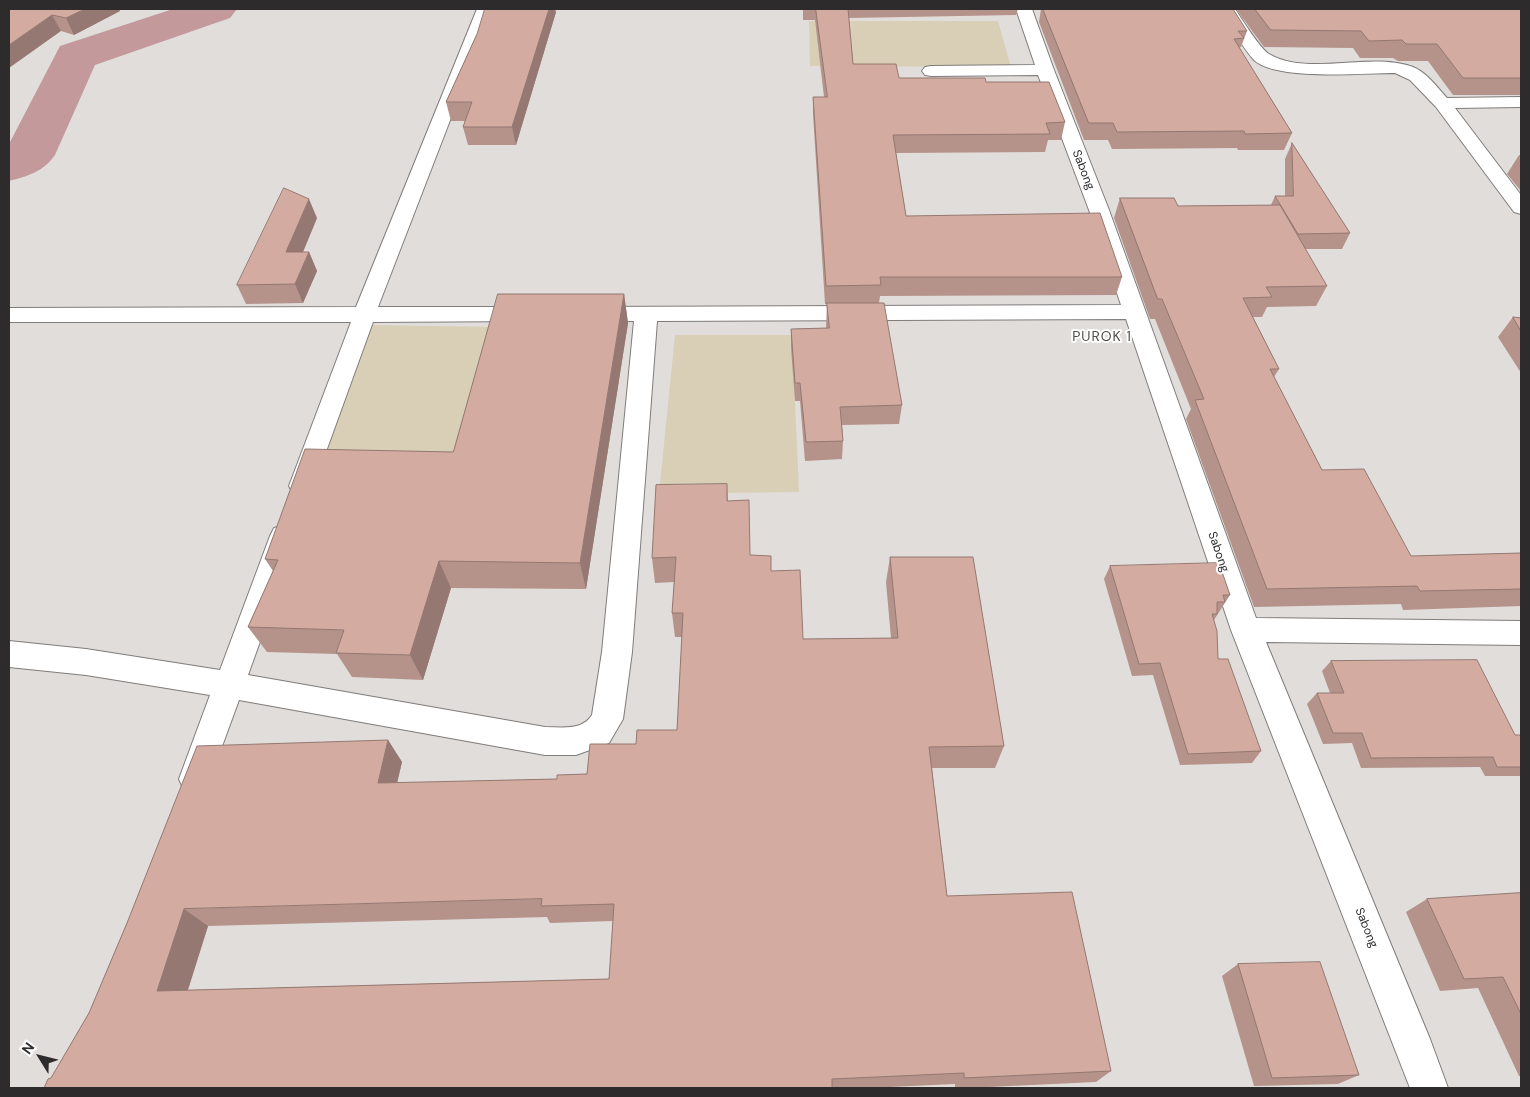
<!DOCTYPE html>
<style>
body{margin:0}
#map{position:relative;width:1530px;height:1097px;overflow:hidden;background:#e1dddb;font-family:"DM Sans",sans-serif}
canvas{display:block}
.frame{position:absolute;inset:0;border:10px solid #2d2b2b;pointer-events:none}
.north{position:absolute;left:15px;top:1032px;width:50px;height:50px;-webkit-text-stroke:4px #fff;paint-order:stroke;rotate:306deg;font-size:14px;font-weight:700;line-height:20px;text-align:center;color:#2d2b2b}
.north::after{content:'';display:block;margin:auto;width:18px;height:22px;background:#2d2b2b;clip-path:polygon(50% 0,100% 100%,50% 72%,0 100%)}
</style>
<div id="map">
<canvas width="1530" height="1097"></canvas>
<div class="frame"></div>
<div class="north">N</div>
</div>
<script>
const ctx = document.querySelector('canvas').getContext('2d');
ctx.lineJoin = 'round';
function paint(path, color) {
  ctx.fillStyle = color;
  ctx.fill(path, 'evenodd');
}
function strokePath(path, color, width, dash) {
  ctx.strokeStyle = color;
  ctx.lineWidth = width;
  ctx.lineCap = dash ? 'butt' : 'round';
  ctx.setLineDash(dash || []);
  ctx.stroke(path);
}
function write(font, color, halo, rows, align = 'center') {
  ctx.font = font + ' "DM Sans",sans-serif';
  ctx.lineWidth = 4;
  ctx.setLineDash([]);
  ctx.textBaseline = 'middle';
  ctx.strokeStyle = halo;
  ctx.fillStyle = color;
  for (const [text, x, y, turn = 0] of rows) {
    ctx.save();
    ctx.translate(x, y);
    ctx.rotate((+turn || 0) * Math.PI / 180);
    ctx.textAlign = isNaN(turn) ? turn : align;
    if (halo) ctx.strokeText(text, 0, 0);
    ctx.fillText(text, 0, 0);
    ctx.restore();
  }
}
paint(new Path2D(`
 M 809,21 L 998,21 L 1011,67 L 810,66 Z
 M 366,325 L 500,327 L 458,471 L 318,469 Z
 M 675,335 L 792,335 L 799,492 L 659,494 Z`), '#d8cfb6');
paint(new Path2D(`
 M 173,9 L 237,9 L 230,18 L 95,65 L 55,155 C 43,172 28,176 9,181 L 9,144 L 60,46 Z`), '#c3999c');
const minor = new Path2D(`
 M 477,9 L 493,9 L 378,307 L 531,307 L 539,309 L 542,314 L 539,319 L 531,321 L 373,322 L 311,493 L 302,496 L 293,493 L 289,486 L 351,322 L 9,322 L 9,308 L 356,307 Z
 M 1016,9 L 1032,9 L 1054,70 L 1109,210 L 1256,618 L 1521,621 L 1521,645 L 1266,642 L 1430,1039 L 1448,1088 L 1410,1088 L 1231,630 L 1126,319 L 657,321 L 632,652 L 623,719 L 609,743 L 576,755 L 545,755 L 239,700 L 206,790 L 195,794 L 184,790 L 179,779 L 210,695 L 86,675 L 9,667 L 9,641 L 86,649 L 220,670 L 270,536 L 274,528 L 284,525 L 294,528 L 298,536 L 248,675 L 545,727 C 562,727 582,731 592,715 L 602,652 L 634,321 L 589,321 L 581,319 L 578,314 L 581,309 L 589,307 L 1121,305 L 1089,210 L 1038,75 L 931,76 L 925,75 L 922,71 L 925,67 L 931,66 L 1035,65 Z
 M 1219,9 L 1235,9 C 1242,19 1260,49 1269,54 C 1308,77 1371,51 1413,67 C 1426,72 1437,87 1447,98 L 1521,97 L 1521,107 L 1455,108 L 1521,195 L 1521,214 L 1514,212 L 1436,107 L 1410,80 L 1395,73 C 1364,73 1276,81 1254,60 C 1243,48 1229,23 1219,9 Z`);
strokePath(minor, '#7f7c7a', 2);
paint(minor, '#fff');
paint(new Path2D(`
 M 9,9 L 120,11 L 74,35 L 61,31 Z
 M 803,9 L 1018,9 L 1016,15 L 849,18 L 853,64 L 899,78 L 986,82 L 1065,122 L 1061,140 L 1048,140 L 1045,152 L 896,153 L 906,216 L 1122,277 L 1116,295 L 880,296 L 879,303 L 902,405 L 899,424 L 842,425 L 843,441 L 842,459 L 805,461 L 800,401 L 795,401 L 791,348 L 791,329 L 826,328 L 827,304 L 825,304 L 813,114 L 813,97 L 824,97 L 815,20 L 803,20 Z
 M 1041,9 L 1233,9 L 1247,31 L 1241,47 L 1240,47 L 1240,49 L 1292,133 L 1284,150 L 1238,150 L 1237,148 L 1112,149 L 1108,140 L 1084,140 L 1039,22 Z
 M 1236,9 L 1521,9 L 1521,95 L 1453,95 L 1428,61 L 1398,61 L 1393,58 L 1360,58 L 1353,48 L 1264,47 Z
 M 556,12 L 516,145 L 468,145 L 463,127 L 465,121 L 451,121 L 446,102 L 477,34 Z
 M 1292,143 L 1350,233 L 1342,249 L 1305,249 L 1327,286 L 1316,306 L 1267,307 L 1262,317 L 1253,317 L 1279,369 L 1274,377 L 1322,470 L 1411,556 L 1521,553 L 1521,606 L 1403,610 L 1401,604 L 1254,607 L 1186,419 L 1191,409 L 1155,319 L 1150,319 L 1114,218 L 1120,198 L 1178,206 L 1271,205 L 1275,196 L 1285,196 L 1285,159 Z
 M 1519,155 L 1521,155 L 1521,191 L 1507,174 Z
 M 317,218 L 303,252 L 309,252 L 317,271 L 303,303 L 246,304 L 237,285 Z
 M 624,294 L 628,323 L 586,589 L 451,588 L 423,680 L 352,677 L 337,654 L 267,652 L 248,627 L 273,571 L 265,559 L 453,452 Z
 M 1513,317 L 1521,318 L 1521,373 L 1498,337 Z
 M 727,484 L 728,501 L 750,555 L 771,571 L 803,639 L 891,638 L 886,582 L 890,557 L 1004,746 L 995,768 L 932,768 L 947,896 L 1111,1071 L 1096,1082 L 967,1088 L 955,1088 L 955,1084 L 868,1088 L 44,1088 L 51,1078 L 89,1013 L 127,923 L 388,740 L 402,762 L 397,783 L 557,779 L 587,774 L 636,744 L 677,730 L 682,637 L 675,637 L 672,613 L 674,582 L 655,583 L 652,558 ZM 547,917 L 550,923 L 613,921 L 609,979 L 188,990 L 208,926 Z
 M 1110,566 L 1230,595 L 1214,620 L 1218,659 L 1261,751 L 1252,763 L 1180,765 L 1153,675 L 1132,676 L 1104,579 Z
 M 1331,661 L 1515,735 L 1521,735 L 1521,776 L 1485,776 L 1480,767 L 1361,768 L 1352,743 L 1323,744 L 1307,704 L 1317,693 L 1330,693 L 1322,671 Z
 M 1521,893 L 1521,1076 L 1519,1076 L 1478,988 L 1440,991 L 1406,912 L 1427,899 Z
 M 1238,964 L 1359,1075 L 1338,1084 L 1254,1086 L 1222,976 Z`), '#b5938a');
paint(new Path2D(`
 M 85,9 L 119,9 L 120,11 L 74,35 L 66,18 Z
 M 549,9 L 555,9 L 556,12 L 516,145 L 512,127 Z
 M 52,15 L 61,31 L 9,68 L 9,45 Z
 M 309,199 L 317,218 L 295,271 L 286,252 Z
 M 309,252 L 317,271 L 303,303 L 295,284 Z
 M 624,294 L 628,323 L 586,589 L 580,563 Z
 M 439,561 L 451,588 L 423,680 L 410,655 Z
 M 388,740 L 402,762 L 392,804 L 378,783 Z
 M 184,909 L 208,926 L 183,1005 L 157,991 Z`), '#947871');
const building = new Path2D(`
 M 9,9 L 85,9 L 66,18 L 52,15 L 9,45 Z
 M 485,9 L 549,9 L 512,127 L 463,127 L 472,102 L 446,102 L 477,34 Z
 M 816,9 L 848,9 L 853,64 L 896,64 L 899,78 L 985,78 L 986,82 L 1049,82 L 1065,122 L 1046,123 L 1050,134 L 893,135 L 906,216 L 1100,213 L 1122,277 L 880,277 L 881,285 L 826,286 L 813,97 L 827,97 Z
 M 1043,9 L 1233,9 L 1247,31 L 1238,31 L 1244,38 L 1234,39 L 1292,133 L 1245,134 L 1244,131 L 1117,132 L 1113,123 L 1089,123 Z
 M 1255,9 L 1521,9 L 1521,78 L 1463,78 L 1437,44 L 1406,44 L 1402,40 L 1369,41 L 1361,31 L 1271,30 Z
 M 1292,143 L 1350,233 L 1298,234 L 1275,196 L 1293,196 Z
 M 284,188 L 309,199 L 286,252 L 309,252 L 295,284 L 237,285 Z
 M 1120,198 L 1174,198 L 1178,206 L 1280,205 L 1327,286 L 1266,287 L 1272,297 L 1243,298 L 1279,369 L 1270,369 L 1322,470 L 1364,469 L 1411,556 L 1521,553 L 1521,589 L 1420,591 L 1417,586 L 1267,589 L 1195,400 L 1204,399 L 1162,299 L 1158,299 Z
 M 498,294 L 624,294 L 580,563 L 439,561 L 410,655 L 336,653 L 344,630 L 248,627 L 278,560 L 265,559 L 305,449 L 453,452 Z
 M 827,303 L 884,303 L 902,405 L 840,407 L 843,441 L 806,442 L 800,383 L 795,383 L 791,329 L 829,328 Z
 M 1513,317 L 1521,318 L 1521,331 Z
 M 727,484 L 727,501 L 749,500 L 750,555 L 771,556 L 771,571 L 800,570 L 803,639 L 898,638 L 890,557 L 973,557 L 1004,746 L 929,747 L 947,896 L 1072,892 L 1111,1071 L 964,1078 L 964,1073 L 832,1079 L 832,1088 L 44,1088 L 48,1079 L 51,1078 L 89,1013 L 127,923 L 197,746 L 388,740 L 378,783 L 557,779 L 557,775 L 587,774 L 590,744 L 636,744 L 637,730 L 677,730 L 683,613 L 672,613 L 676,557 L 652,558 L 656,485 ZM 542,899 L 541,906 L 614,904 L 609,979 L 157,991 L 184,909 Z
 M 1219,563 L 1230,595 L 1223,595 L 1225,602 L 1217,602 L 1217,614 L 1212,614 L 1217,631 L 1218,659 L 1228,659 L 1261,751 L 1188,754 L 1160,663 L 1139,664 L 1110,566 Z
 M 1477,660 L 1515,735 L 1521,735 L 1521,767 L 1497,767 L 1493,757 L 1371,758 L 1362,733 L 1333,733 L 1317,693 L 1344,693 L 1331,661 Z
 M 1521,893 L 1521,1014 L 1503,977 L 1464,979 L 1427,899 Z
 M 1320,962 L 1359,1075 L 1272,1078 L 1238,964 Z`);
paint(building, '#d3aba1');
strokePath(building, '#947871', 1);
write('12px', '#2d2b2b', '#fff', [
 ["Sabong",1083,170,69],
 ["Sabong",1218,552,71],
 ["Sabong",1366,928,68]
]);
ctx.letterSpacing = '1px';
write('14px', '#504d4b', '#fff', [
 ["PUROK 1",1102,337]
]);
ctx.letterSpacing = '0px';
</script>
